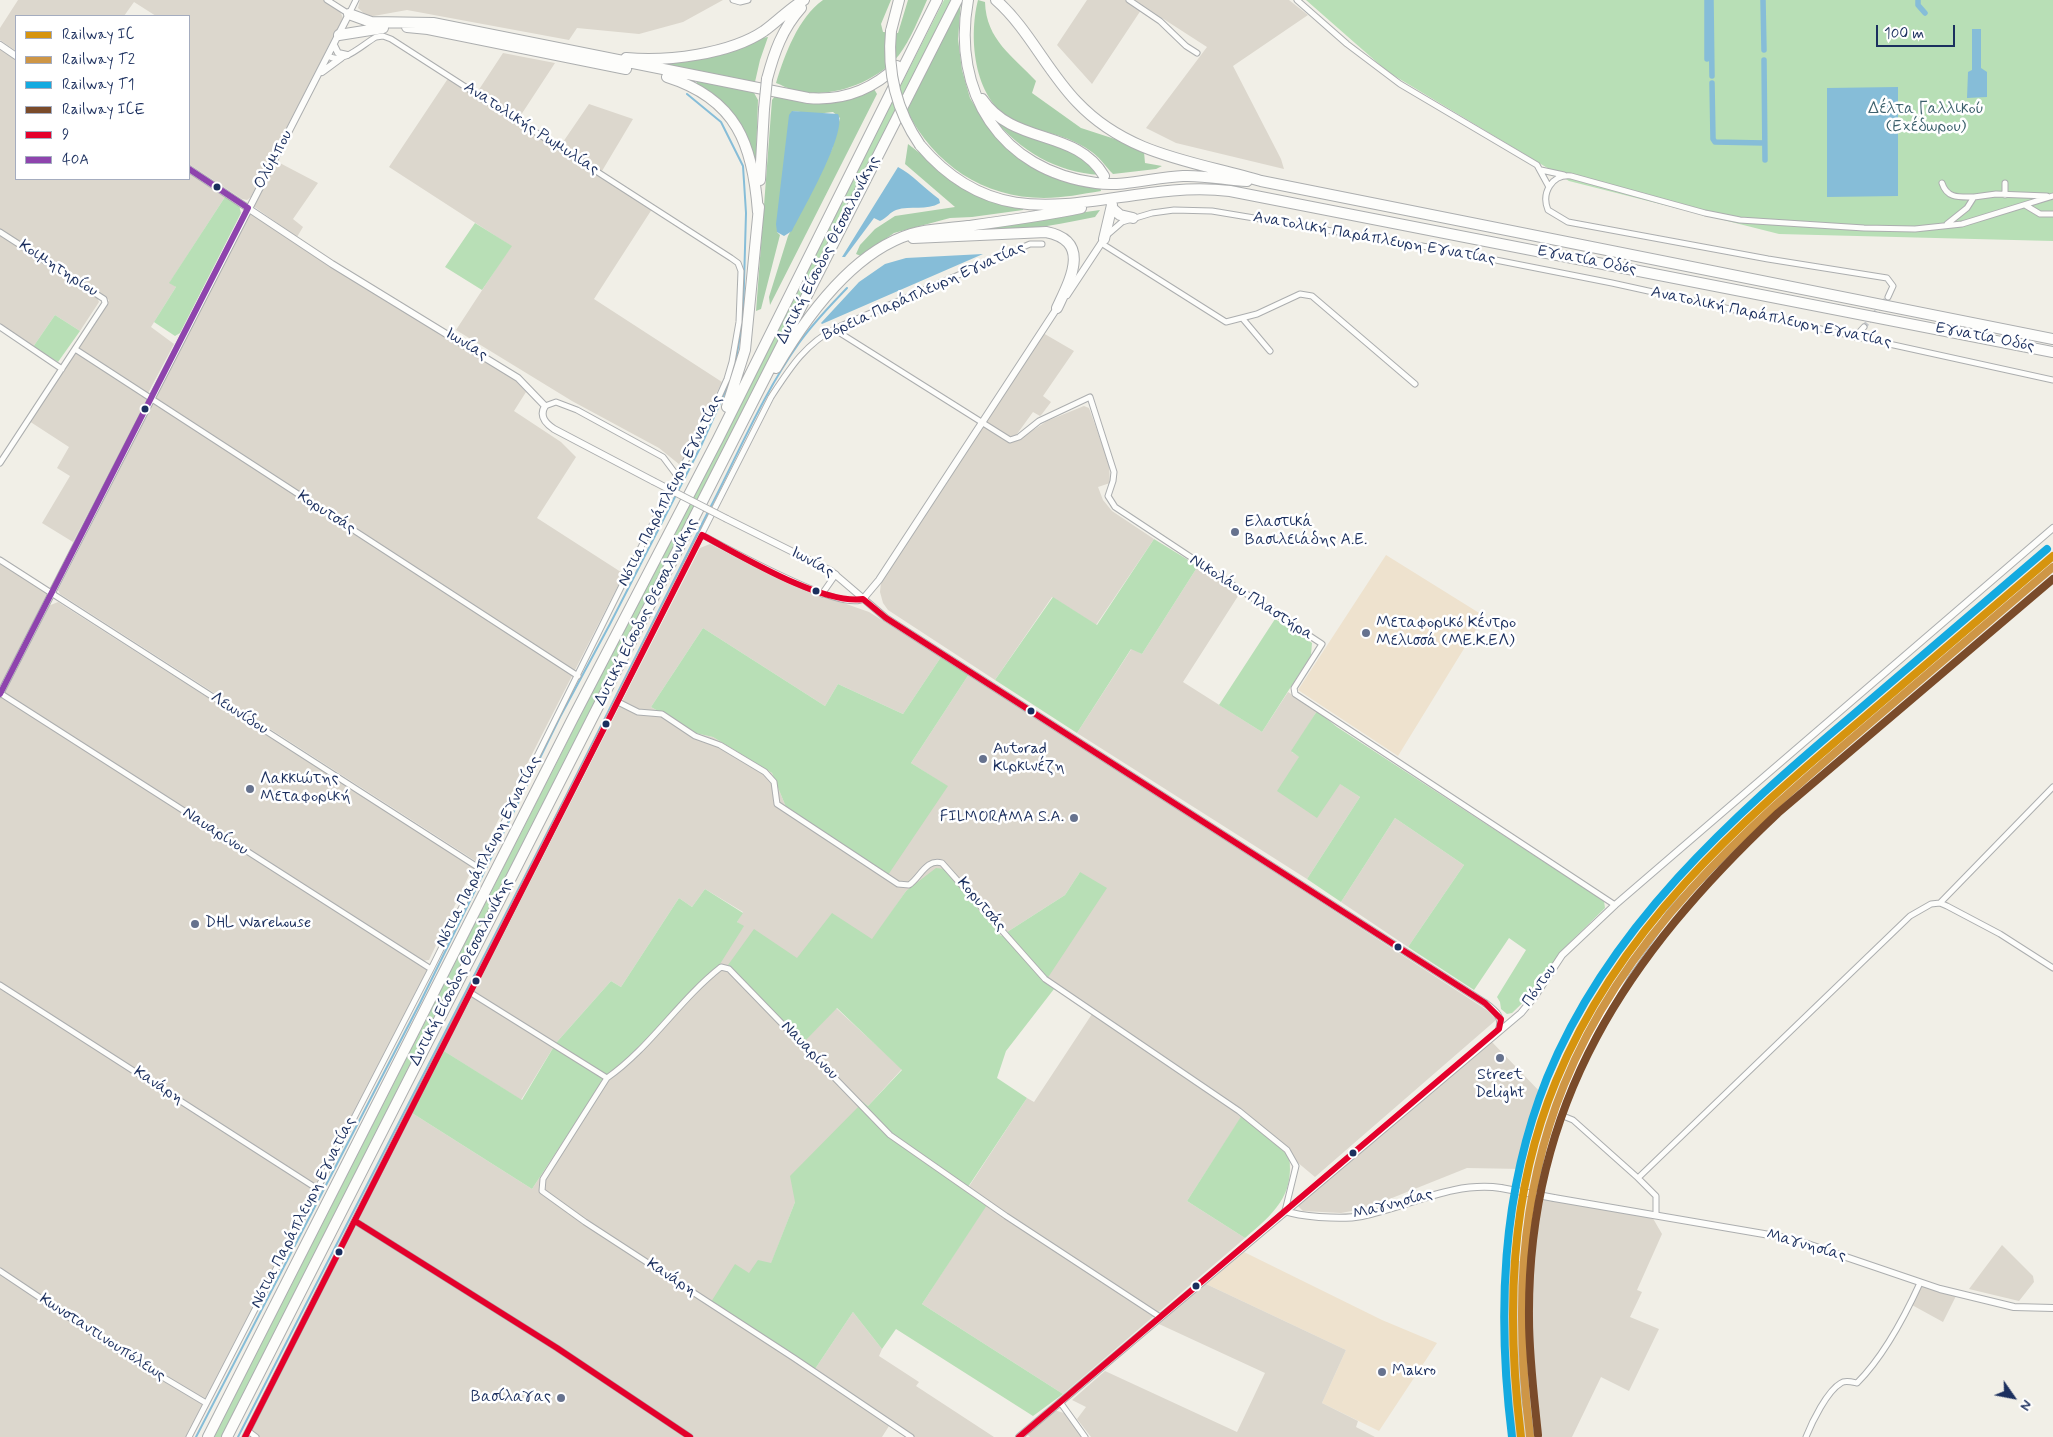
<!DOCTYPE html>
<meta charset="utf-8">
<style>
body{margin:0}
#map{position:relative;width:2053px;height:1437px;overflow:hidden;background:#f1efe7;font-family:Mynerve,sans-serif}
canvas{display:block}
.legend{position:absolute;left:15px;top:15px;width:175px;height:165px;box-sizing:border-box;background:#fff;border:1px solid #a4acbf;margin:0;padding:6px 9px;list-style:none;font-size:15px;color:#1b2f5e}
.legend li{display:flex;align-items:center;gap:10px;height:25px}
.legend b{width:25px;border:1px solid #a4acbf}
.north{position:absolute;left:1988px;top:1372px;width:50px;height:50px;-webkit-text-stroke:4px #fff;paint-order:stroke;rotate:123deg;font-size:14px;font-weight:700;line-height:20px;text-align:center;color:#1b2f5e}
.north::after{content:'';display:block;margin:auto;width:18px;height:22px;background:#1b2f5e;clip-path:polygon(50% 0,100% 100%,50% 72%,0 100%)}
.scale{position:absolute;left:1876px;top:25px;width:79px;height:22px;box-sizing:border-box;border:2px solid #1b2f5e;border-top:0;padding-left:6px;font-size:15px;line-height:18px;white-space:nowrap;color:#1b2f5e;-webkit-text-stroke:4px #fff;paint-order:stroke}
</style>
<div id="map">
<canvas width="2053" height="1437"></canvas>
<ul class="legend">
<li><b style="height:6px;background:#d6940e"></b>Railway IC</li>
<li><b style="height:6px;background:#ce9646"></b>Railway T2</li>
<li><b style="height:6px;background:#14aae0"></b>Railway T1</li>
<li><b style="height:6px;background:#7a4b2a"></b>Railway ICE</li>
<li><b style="height:6px;background:#e4002b"></b>9</li>
<li><b style="height:6px;background:#8e44ad"></b>40Α</li>
</ul>
<div class="north">N</div>
<div class="scale">100 m</div>
</div>
<script>
const ctx = document.querySelector('canvas').getContext('2d');
ctx.lineJoin = 'round';
function paint(path, color) {
  ctx.fillStyle = color;
  ctx.fill(path, 'evenodd');
}
function strokePath(path, color, width, dash) {
  ctx.strokeStyle = color;
  ctx.lineWidth = width;
  ctx.lineCap = dash ? 'butt' : 'round';
  ctx.setLineDash(dash || []);
  ctx.stroke(path);
}
function write(font, color, halo, rows, align = 'center') {
  ctx.font = font + ' Mynerve,sans-serif';
  ctx.lineWidth = 5;
  ctx.setLineDash([]);
  ctx.textBaseline = 'middle';
  ctx.strokeStyle = halo;
  ctx.fillStyle = color;
  for (const [text, x, y, turn = 0] of rows) {
    ctx.save();
    ctx.translate(x, y);
    ctx.rotate((+turn || 0) * Math.PI / 180);
    ctx.textAlign = isNaN(turn) ? turn : align;
    if (halo) ctx.strokeText(text, 0, 0);
    ctx.fillText(text, 0, 0);
    ctx.restore();
  }
}
paint(new Path2D(`
 M 1386,555 L 1484,616 L 1398,756 L 1298,690 Z
 M 1244,1252 L 1382,1320 L 1437,1343 L 1379,1431 L 1322,1403 L 1346,1350 L 1206,1284 Z`), '#eee2ce');
paint(new Path2D(`
 M 18,0 L 325,0 L 339,9 L 343,18 L 251,197 L 247,200 L 242,199 L 189,164 L 189,16 L 156,16 L 134,2 L 124,16 L 16,16 L 16,51 L 0,40 L 0,28 Z
 M 360,0 L 723,0 L 683,22 L 639,34 L 577,28 L 569,40 L 407,10 L 368,17 L 358,8 Z
 M 1087,0 L 1125,0 L 1141,10 L 1092,84 L 1057,45 Z
 M 1134,0 L 1289,0 L 1308,15 L 1233,66 L 1281,159 L 1284,169 L 1176,143 L 1146,128 L 1207,47 Z
 M 0,49 L 16,60 L 16,179 L 189,179 L 189,173 L 225,197 L 170,282 L 176,287 L 151,327 L 174,344 L 146,397 L 148,399 L 73,542 L 42,523 L 70,476 L 57,468 L 69,447 L 29,421 L 109,300 L 0,229 Z
 M 503,53 L 555,63 L 519,118 L 561,145 L 589,104 L 633,119 L 602,171 L 654,206 L 594,299 L 722,382 L 680,465 L 659,448 L 572,401 L 456,330 L 511,246 L 389,167 L 451,74 L 478,91 Z
 M 276,161 L 318,183 L 293,219 L 303,227 L 297,237 L 253,206 Z
 M 250,213 L 517,380 L 526,392 L 514,411 L 561,442 L 576,457 L 537,518 L 624,574 L 477,862 L 60,594 L 58,590 Z
 M 0,233 L 97,297 L 99,302 L 80,331 L 55,315 L 33,347 L 0,325 Z
 M 1043,333 L 1074,351 L 1043,396 L 1051,402 L 1042,414 L 1040,416 L 1033,412 L 1017,434 L 1021,438 L 1047,421 L 1084,406 L 1089,408 L 1109,463 L 1110,483 L 1098,487 L 1103,500 L 1112,511 L 1154,539 L 1096,625 L 1052,597 L 995,680 L 888,610 L 883,603 L 880,592 L 881,582 Z
 M 710,544 L 787,583 L 869,612 L 941,657 L 903,714 L 838,684 L 825,706 L 703,628 L 651,707 L 695,733 L 713,737 L 772,773 L 786,807 L 947,786 L 911,763 L 969,674 L 1496,1016 L 1496,1020 L 1315,1177 L 1242,1116 L 1187,1201 L 1245,1238 L 1063,1394 L 922,1304 L 986,1205 L 966,1191 L 1027,1098 L 1034,1102 L 1092,1014 L 1045,982 L 1080,872 L 1065,895 L 1001,936 L 944,869 L 906,891 L 804,1041 L 836,1008 L 902,1069 L 868,1106 L 863,1102 L 795,1202 L 771,1264 L 808,1364 L 815,1369 L 853,1312 L 882,1349 L 879,1356 L 919,1382 L 916,1386 L 994,1437 L 905,1437 L 889,1426 L 882,1437 L 251,1437 L 248,1435 L 412,1113 L 532,1189 L 599,1087 L 743,927 L 737,922 L 743,912 L 705,889 L 692,907 L 679,898 L 621,987 L 611,981 L 556,1043 L 521,1100 L 444,1051 L 700,548 Z
 M 0,563 L 49,594 L 0,689 Z
 M 1198,566 L 1240,593 L 1183,682 L 1262,732 L 1288,692 L 1317,711 L 1292,752 L 1360,797 L 1307,879 L 1077,733 L 1132,648 L 1142,654 Z
 M 58,602 L 473,867 L 429,960 L 422,961 L 5,693 L 4,689 L 48,606 Z
 M 0,694 L 431,969 L 189,1437 L 0,1437 Z
 M 1395,818 L 1464,865 L 1408,947 L 1341,902 Z
 M 1491,1041 L 1543,1095 L 1522,1169 L 1467,1168 L 1367,1208 L 1341,1213 L 1303,1211 L 1297,1205 Z
 M 1544,1199 L 1651,1215 L 1662,1234 L 1637,1290 L 1642,1292 L 1630,1317 L 1659,1329 L 1629,1391 L 1601,1377 L 1572,1437 L 1533,1437 L 1527,1398 L 1525,1355 L 1529,1255 L 1539,1213 Z
 M 2002,1245 L 2033,1276 L 2034,1282 L 2019,1301 L 1969,1289 Z
 M 1504,1260 L 1520,1261 L 1519,1355 L 1529,1437 L 1513,1437 L 1508,1402 L 1503,1357 Z
 M 1206,1284 L 1346,1350 L 1322,1403 L 1358,1421 L 1356,1427 L 1375,1437 L 1091,1437 L 1077,1419 L 1086,1407 L 1072,1400 L 1105,1371 L 1237,1432 L 1265,1373 L 1159,1324 Z
 M 1922,1284 L 1957,1294 L 1943,1322 L 1912,1305 Z
 M 1054,1410 L 1064,1413 L 1083,1437 L 1030,1437 L 1027,1434 Z`), '#dcd7cd');
paint(new Path2D(`
 M 944,0 L 953,0 L 222,1437 L 214,1437 Z
 M 1306,0 L 2053,0 L 2053,241 L 1779,234 L 1569,181 L 1388,72 Z
 M 225,197 L 239,205 L 241,213 L 180,333 L 175,336 L 154,322 L 176,287 L 169,283 Z
 M 475,223 L 512,246 L 482,290 L 445,267 Z
 M 55,315 L 80,331 L 58,362 L 33,347 Z
 M 1154,539 L 1198,566 L 1142,654 L 1131,649 L 1077,733 L 995,680 L 1053,597 L 1097,625 Z
 M 1275,619 L 1308,640 L 1312,643 L 1311,655 L 1308,660 L 1262,732 L 1219,705 Z
 M 703,628 L 825,706 L 838,684 L 903,714 L 941,657 L 969,674 L 911,763 L 948,786 L 888,875 L 786,807 L 772,773 L 713,737 L 695,733 L 651,707 Z
 M 1317,711 L 1337,727 L 1604,901 L 1605,908 L 1560,952 L 1536,990 L 1512,1013 L 1507,1014 L 1501,1009 L 1500,1002 L 1497,997 L 1526,950 L 1509,938 L 1474,990 L 1408,947 L 1464,865 L 1395,818 L 1341,902 L 1307,879 L 1360,797 L 1340,784 L 1317,818 L 1277,791 L 1299,757 L 1291,751 Z
 M 936,868 L 944,869 L 1001,936 L 1065,895 L 1080,872 L 1107,888 L 1045,982 L 1054,989 L 1006,1051 L 997,1078 L 1027,1098 L 966,1190 L 987,1205 L 922,1304 L 1063,1394 L 1033,1416 L 896,1329 L 882,1349 L 853,1312 L 815,1369 L 711,1302 L 735,1264 L 749,1273 L 758,1260 L 771,1263 L 795,1202 L 790,1176 L 863,1102 L 868,1106 L 902,1070 L 837,1008 L 804,1042 L 728,965 L 754,929 L 797,958 L 832,913 L 872,939 L 906,891 Z
 M 705,889 L 743,913 L 737,922 L 744,926 L 720,964 L 599,1087 L 532,1189 L 412,1113 L 444,1051 L 522,1100 L 556,1043 L 611,981 L 621,987 L 679,898 L 692,907 Z
 M 1242,1115 L 1289,1156 C 1295,1196 1273,1214 1245,1238 L 1187,1201 Z`), '#b8dfb6');
paint(new Path2D(`
 M 823,0 L 891,0 L 881,24 L 883,32 L 898,33 L 908,0 L 927,0 C 919,18 911,39 899,55 C 876,83 829,100 794,90 C 788,89 782,85 776,83 C 785,54 798,18 823,0 Z
 M 959,0 L 961,0 L 958,39 L 962,70 L 970,98 L 986,124 L 1006,147 L 1100,187 L 1101,191 C 1082,194 1063,198 1044,198 C 983,198 934,164 907,111 Z
 M 978,0 L 985,2 C 986,40 1013,56 1036,81 L 1032,93 L 1081,128 L 1124,142 L 1144,152 L 1145,163 L 1162,166 L 1156,169 L 1113,174 C 1105,166 1099,156 1089,150 C 1068,135 1040,132 1017,122 C 974,104 968,39 978,0 Z
 M 768,37 L 760,60 L 755,82 L 661,65 L 662,60 L 722,55 L 762,38 Z
 M 696,80 L 753,91 L 758,100 L 756,157 L 753,157 L 711,93 L 697,84 Z
 M 874,89 L 877,94 L 770,305 L 769,297 L 788,236 L 832,149 L 840,118 L 833,112 L 816,114 L 793,111 L 777,232 L 780,235 L 761,309 L 756,311 L 772,100 L 775,96 L 817,102 Z
 M 992,117 L 1074,150 L 1100,175 C 1055,172 1021,151 992,117 Z
 M 908,144 C 936,165 959,190 993,202 C 1003,205 1014,205 1024,207 L 1023,210 L 972,217 L 950,218 L 894,233 L 861,256 L 856,254 L 860,245 L 875,229 L 895,216 L 955,207 L 905,164 Z
 M 1100,210 L 1095,217 C 1056,224 1012,236 972,228 Z`), '#a9cfaa');
paint(new Path2D(`
 M 1972,29 L 1981,29 L 1981,68 L 1987,72 L 1987,97 L 1967,98 L 1968,72 L 1972,70 Z
 M 1898,87 L 1898,196 L 1827,197 L 1827,88 Z
 M 792,111 L 838,114 C 848,132 802,211 792,231 L 784,236 L 777,232 L 776,224 L 789,115 Z
 M 898,167 C 913,175 924,188 939,199 L 940,203 C 926,211 911,205 896,210 C 890,212 887,218 880,221 L 874,218 L 845,257 L 842,257 Z
 M 983,254 L 822,324 L 821,323 L 859,282 L 885,264 L 906,258 Z`), '#86bdd8');
strokePath(new Path2D(`
 M 687,94 L 721,122 L 743,166 L 746,213 L 743,318 L 735,365
 M 710,508 C 738,454 764,392 799,343 C 813,323 830,306 847,288
 M 196,1437 L 420,1003 L 560,717 L 610,624 L 701,446 L 730,381
 M 238,1437 L 566,796 L 708,512`), '#86bdd8', 2);
strokePath(new Path2D(`
 M 1707,0 L 1707,59
 M 1711,0 L 1712,76
 M 1763,0 L 1764,50
 M 1918,0 L 1918,5 L 1925,13
 M 1764,60 L 1765,160
 M 1712,83 L 1713,139 L 1715,142 L 1764,143`), '#86bdd8', 5.5);
strokePath(new Path2D(`
 M 1864,327 L 1888,297`), '#c6c9cc', 5, [5, 2.5]);
const minor = new Path2D(`
 M 327,0 L 349,14 L 356,0
 M 733,0 L 740,2 L 748,0
 M 1129,0 L 1160,21 L 1186,46 L 1197,53
 M 1297,0 L 1347,44 L 1400,84 L 1537,165 L 1549,187
 M 1541,170 L 1564,175
 M 1942,183 C 1947,199 1960,197 1974,197
 M 2005,183 L 2005,195
 M 2025,205 L 2040,214 L 2053,214
 M 1947,224 L 1967,208 L 1974,197 L 1996,194 L 2047,196
 M 0,232 L 104,299 L 105,303 L 0,463
 M 1107,235 L 1122,222 L 1152,213 L 1174,210 L 1212,211 L 1440,249 L 1612,283 L 2053,380
 M 1101,243 L 1226,322 L 1257,314 L 1300,294 L 1312,296 L 1415,384
 M 1888,297 L 1893,286 L 1887,278 L 1768,259 L 1568,222 L 1548,210 C 1541,193 1552,174 1571,176 L 1705,213 L 1740,220 L 1864,228 L 1915,229 L 1962,224 L 2053,196
 M 1243,319 L 1270,351
 M 0,327 L 62,369
 M 836,328 L 840,333 L 1010,440 L 1019,437 L 1039,421 L 1090,397 L 1114,472 L 1113,481 L 1108,496 L 1115,507 L 1322,644 L 1294,688 L 1295,694 L 1615,905
 M 1855,337 L 1864,327
 M 75,349 L 578,676
 M 545,406 L 556,402 L 577,410 L 663,457 L 678,477
 M 702,535 C 727,548 842,613 863,599
 M 0,560 L 479,868
 M 822,594 L 836,574
 M 0,693 L 431,969
 M 618,702 L 638,712 L 662,714 L 695,736 L 720,745 L 765,772 L 774,782 L 777,804 L 898,884 L 909,885 C 920,878 926,858 942,863 L 1045,979 L 1239,1111 L 1287,1150 L 1296,1166 L 1285,1211
 M 1940,903 L 2053,787
 M 0,985 L 316,1188
 M 471,993 L 607,1078
 M 1557,1116 L 1563,1116 L 1573,1120 L 1638,1178
 M 1656,1214 L 1656,1196 L 1638,1178 L 1910,916 L 1931,904 L 1940,903 L 1947,906 L 2000,934 L 2053,968
 M 355,1221 L 557,1348 L 690,1437
 M 0,1271 L 124,1354 L 206,1403
 M 1060,1402 L 1085,1437
 M 248,1431 L 256,1437
 M 189,1437 L 431,969 L 664,501 L 713,410 L 727,379 L 732,362 L 739,322 L 741,271 L 738,263 L 731,258 L 391,39 L 383,36 L 376,37 C 363,44 343,65 328,56
 M 245,1437 L 771,397 C 790,368 805,344 836,328 L 1030,244 L 1042,244
 M 911,1437 L 794,1358 L 585,1222 L 542,1191 L 543,1179 L 607,1078 C 650,1048 679,1000 721,967 L 729,969 L 890,1135 L 1006,1216 L 1160,1317
 M 1531,1437 L 1525,1399 L 1522,1356 L 1526,1237 L 1538,1203 L 1552,1132 L 1572,1076 L 1593,1030 L 1627,973 L 1672,909 L 1742,837
 M 1806,1437 C 1812,1422 1827,1391 1841,1383 C 1845,1380 1852,1382 1857,1383 C 1884,1356 1904,1318 1920,1283`);
const tertiary = new Path2D(`
 M 0,45 L 16,56
 M 334,45 L 338,53 L 347,55
 M 322,72 L 341,58
 M 189,169 L 332,264 L 518,378 L 545,406 C 539,416 545,423 554,429 L 653,481
 M 1067,295 L 1104,239
 M 727,519 L 831,571 L 886,618 L 1485,1003 C 1494,1010 1504,1017 1499,1029
 M 863,599 L 879,580 L 1059,305
 M 0,694 L 349,14
 M 1554,1198 L 1793,1239 L 1940,1289 L 2014,1307 L 2053,1308
 M 1285,1211 C 1296,1215 1307,1216 1319,1217 C 1333,1218 1347,1219 1362,1216 C 1408,1207 1452,1181 1501,1188
 M 1019,1437 L 1521,1013 L 1535,996 L 1562,955 L 1615,905 L 2053,528`);
const motorway = new Path2D(`
 M 968,0 C 951,92 1001,171 1096,183 C 1126,187 1154,177 1183,176 C 1204,175 1226,180 1247,181
 M 996,0 C 1028,28 1047,71 1077,102 C 1128,156 1194,161 1261,181 L 2053,339
 M 349,14 L 371,22 L 433,23 L 808,98 C 842,101 872,90 897,66
 M 407,27 L 428,29 L 626,69
 M 891,31 L 899,0
 M 339,35 L 383,28
 M 626,58 C 667,62 730,54 764,31 C 778,21 790,8 804,0
 M 667,77 C 737,99 753,145 758,212
 M 767,79 C 774,53 782,29 801,8
 M 982,99 C 1014,146 1076,128 1104,176
 M 920,145 C 1013,255 1114,177 1230,191 L 2053,352
 M 760,180 L 764,109
 M 1113,209 L 1120,215 L 1133,218
 M 913,238 L 1046,232 C 1092,241 1070,280 1057,308
 M 1104,239 L 1112,205
 M 776,368 C 806,317 853,252 911,234 C 929,228 949,229 968,226 C 1005,221 1043,216 1081,208
 M 727,407 L 745,350 L 759,207
 M 208,1437 L 572,720 L 718,439 L 937,0
 M 227,1437 L 957,0`);
strokePath(minor, '#acaeaf', 7);
strokePath(tertiary, '#acaeaf', 8);
strokePath(motorway, '#acaeaf', 12);
strokePath(minor, '#fdfdfb', 5);
strokePath(tertiary, '#fdfdfb', 6);
strokePath(motorway, '#fdfdfb', 10);
const tertiaryBridge = new Path2D(`
 M 653,481 L 727,519
 M 1501,1188 L 1554,1198`);
const motorwayBridge = new Path2D(`
 M 891,31 C 887,72 896,110 920,145
 M 764,109 L 767,79`);
strokePath(tertiaryBridge, '#acaeaf', 8, []);
strokePath(motorwayBridge, '#acaeaf', 12, []);
strokePath(tertiaryBridge, '#fdfdfb', 6);
strokePath(motorwayBridge, '#fdfdfb', 10);
strokePath(new Path2D(`
 M 355,1221 L 557,1348 L 690,1437
 M 245,1437 L 702,535 C 740,555 821,605 863,599 L 886,618 L 1485,1003 L 1501,1019 L 1499,1029 L 1019,1437`), '#e4002b', 6);
strokePath(new Path2D(`
 M 0,694 L 248,208 L 189,169`), '#8e44ad', 6);
strokePath(new Path2D(`
 M 1521,1437 C 1506,1317 1509,1194 1556,1081 C 1619,928 1738,824 1861,720 C 1925,665 1989,611 2053,556`), '#d6940e', 8);
strokePath(new Path2D(`
 M 1530,1436 C 1515,1316 1518,1198 1564,1085 C 1624,936 1744,830 1863,729 C 1927,675 1990,621 2053,567`), '#ce9646', 8);
strokePath(new Path2D(`
 M 1512,1437 C 1497,1316 1501,1193 1547,1078 C 1609,926 1731,818 1854,714 C 1918,659 1983,604 2047,549`), '#14aae0', 8);
strokePath(new Path2D(`
 M 1538,1435 C 1534,1396 1529,1357 1529,1318 C 1527,1103 1627,955 1778,813 L 2053,579`), '#7a4b2a', 8);
for (const [x, y, r, color] of [
 [217,187,4.5,"#1b2f5e"],
 [145,409,4.5,"#1b2f5e"],
 [1235,532,5,"#66728e"],
 [816,591,4.5,"#1b2f5e"],
 [1366,633,5,"#66728e"],
 [1031,711,4.5,"#1b2f5e"],
 [606,724,4.5,"#1b2f5e"],
 [983,759,5,"#66728e"],
 [250,789,5,"#66728e"],
 [1074,818,5,"#66728e"],
 [195,924,5,"#66728e"],
 [1398,947,4.5,"#1b2f5e"],
 [476,981,4.5,"#1b2f5e"],
 [1500,1058,5,"#66728e"],
 [1353,1153,4.5,"#1b2f5e"],
 [339,1252,4.5,"#1b2f5e"],
 [1196,1286,4.5,"#1b2f5e"],
 [1382,1372,5,"#66728e"],
 [561,1398,5,"#66728e"]
]) {
  const dot = new Path2D();
  dot.arc(x, y, r, 0, 2 * Math.PI);
  ctx.fillStyle = color;
  ctx.fill(dot);
  strokePath(dot, '#fff', 2);
}
write('16px', '#3c606c', '#fff', [
 ["Δέλτα Γαλλικού",1926,110],
 ["(Εχέδωρου)",1926,128]
]);
write('16px', '#1b2f5e', '#fff', [
 ["Ανατολικής Ρωμυλίας",531,129,33],
 ["Ολύμπου",274,160,-62],
 ["Ανατολική Παράπλευρη Εγνατίας",1374,239,10],
 ["Δυτική Είσοδος Θεσσαλονίκης",829,250,-63],
 ["Εγνατία Οδός",1587,261,11],
 ["Κοιμητηρίου",58,269,33],
 ["Βόρεια Παράπλευρη Εγνατίας",924,292,-24],
 ["Ανατολική Παράπλευρη Εγνατίας",1771,318,12],
 ["Εγνατία Οδός",1985,338,11],
 ["Ιωνίας",466,345,32],
 ["Νότια Παράπλευρη Εγνατίας",671,491,-63],
 ["Κορυτσάς",326,513,33],
 ["Ιωνίας",812,563,29],
 ["Νικολάου Πλαστήρα",1251,598,33],
 ["Δυτική Είσοδος Θεσσαλονίκης",647,612,-63],
 ["Λεωνίδου",239,714,33],
 ["Ναυαρίνου",215,832,33],
 ["Νότια Παράπλευρη Εγνατίας",489,852,-63],
 ["Κορυτσάς",981,905,49],
 ["Δυτική Είσοδος Θεσσαλονίκης",462,972,-63],
 ["Πόντου",1540,986,-55],
 ["Ναυαρίνου",809,1051,46],
 ["Κανάρη",158,1086,33],
 ["Μαγνησίας",1393,1205,-15],
 ["Νότια Παράπλευρη Εγνατίας",304,1213,-63],
 ["Μαγνησίας",1806,1246,16],
 ["Κανάρη",671,1278,33],
 ["Κωνσταντινουπόλεως",102,1338,33]
]);
write('16px', '#1b2f5e', '#fff', [
 ["Ελαστικά",1245,523],
 ["Βασιλειάδης Α.Ε.",1245,541],
 ["Μεταφορικό Κέντρο",1376,624],
 ["Μελισσά (ΜΕ.Κ.ΕΛ)",1376,642],
 ["Autorad",993,750],
 ["Κιρκινέζη",993,768],
 ["Λακκιώτης",260,780],
 ["Μεταφορική",260,798],
 ["FILMORAMA S.A.",1064,818,"right"],
 ["DHL Warehouse",205,924],
 ["Street",1500,1076,"center"],
 ["Delight",1500,1094,"center"],
 ["Makro",1392,1372],
 ["Βασίλαγας",551,1398,"right"]
], 'left');
</script>
